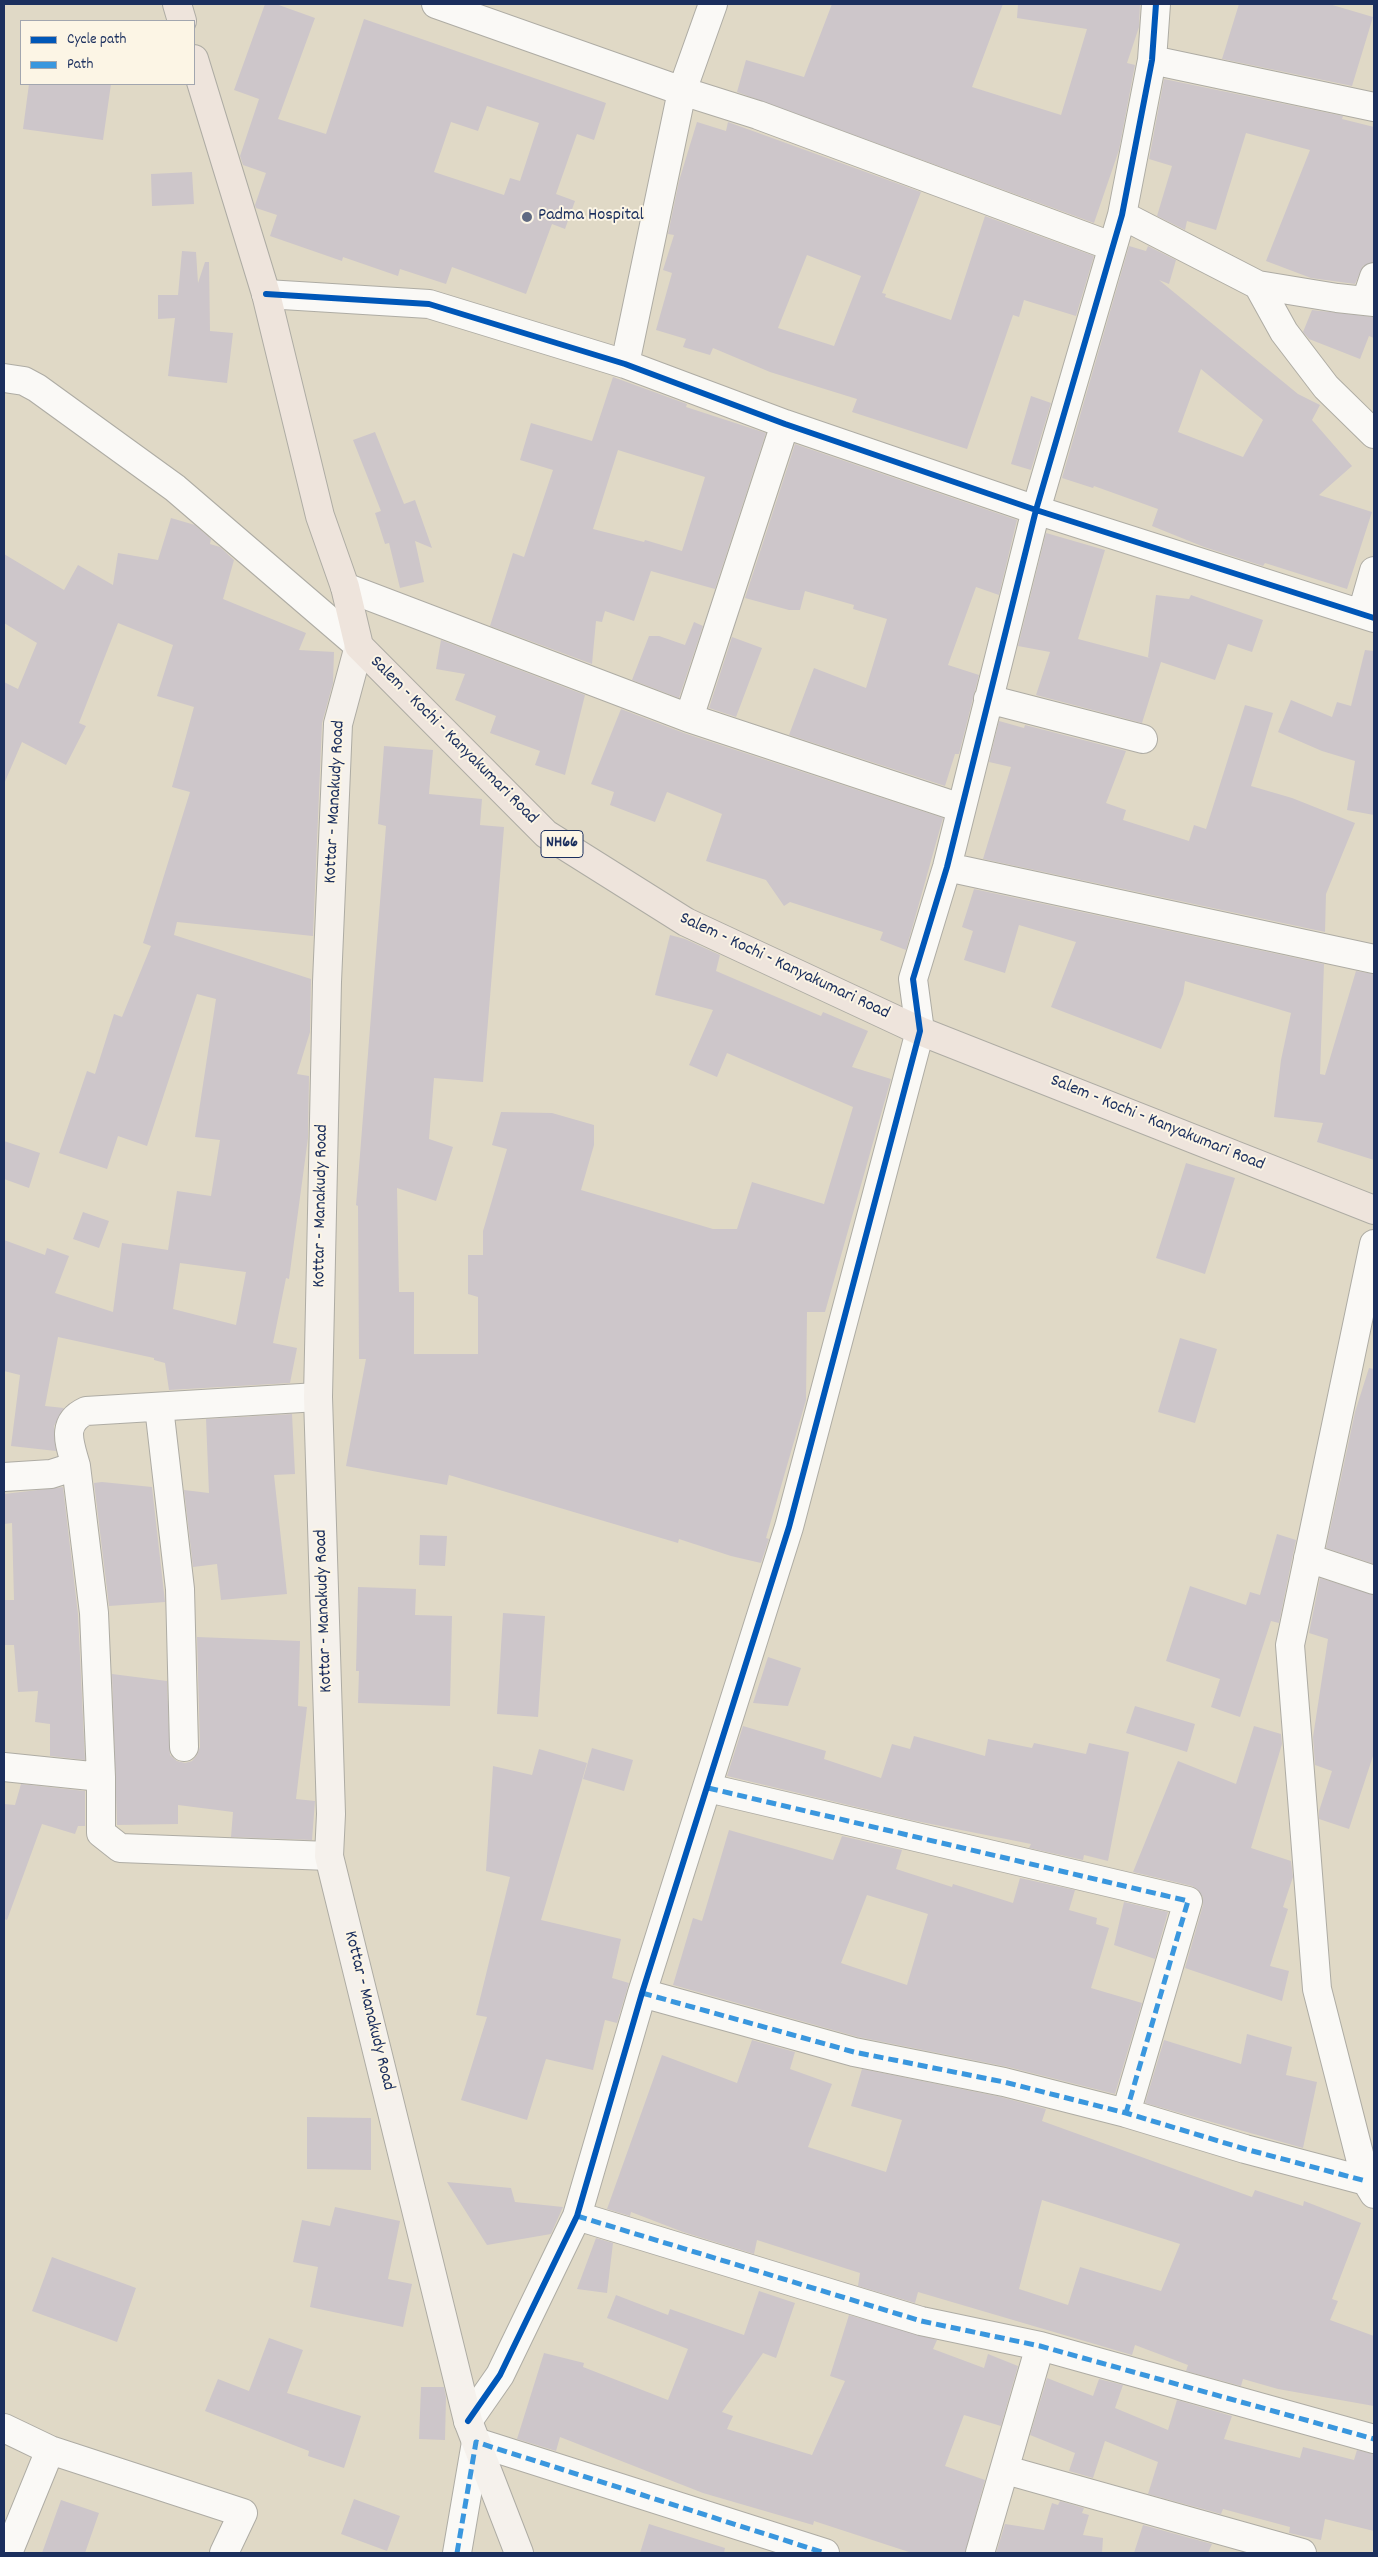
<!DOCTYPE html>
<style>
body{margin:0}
#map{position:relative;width:1378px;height:2557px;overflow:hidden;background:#e0d9c6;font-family:Dekko,sans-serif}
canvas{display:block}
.frame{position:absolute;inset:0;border:5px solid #1b2f5e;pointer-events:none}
.legend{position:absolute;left:20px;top:20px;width:175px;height:65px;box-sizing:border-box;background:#fcf5e5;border:1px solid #a2a6af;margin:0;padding:6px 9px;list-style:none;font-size:15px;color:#1b2f5e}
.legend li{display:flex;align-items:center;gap:10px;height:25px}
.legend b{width:25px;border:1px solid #a2a6af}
</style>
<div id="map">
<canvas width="1378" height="2557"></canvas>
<div class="frame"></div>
<ul class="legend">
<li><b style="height:6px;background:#0057b8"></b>Cycle path</li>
<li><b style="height:6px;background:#3a97de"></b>Path</li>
</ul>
</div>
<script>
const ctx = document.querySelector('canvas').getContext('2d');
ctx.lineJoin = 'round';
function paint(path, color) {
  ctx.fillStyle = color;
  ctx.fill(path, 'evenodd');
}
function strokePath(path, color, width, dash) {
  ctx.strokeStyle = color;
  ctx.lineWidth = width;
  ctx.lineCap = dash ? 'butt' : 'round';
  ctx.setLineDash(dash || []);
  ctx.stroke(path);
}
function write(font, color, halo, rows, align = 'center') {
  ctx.font = font + ' Dekko,sans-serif';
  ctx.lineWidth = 4;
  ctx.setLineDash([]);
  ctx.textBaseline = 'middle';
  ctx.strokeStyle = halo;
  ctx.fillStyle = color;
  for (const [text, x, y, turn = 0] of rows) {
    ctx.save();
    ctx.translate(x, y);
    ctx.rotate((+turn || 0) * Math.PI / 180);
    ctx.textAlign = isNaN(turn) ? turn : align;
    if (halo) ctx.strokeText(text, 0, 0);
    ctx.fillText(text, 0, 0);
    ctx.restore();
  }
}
paint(new Path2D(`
 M 265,4 L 276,4 L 315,18 L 278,119 L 326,134 L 364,19 L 606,103 L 594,140 L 577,134 L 556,194 L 575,201 L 565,229 L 552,224 L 526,294 L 452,267 L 446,284 L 400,269 L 398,276 L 343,257 L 342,261 L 270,236 L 277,215 L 256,208 L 255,205 L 266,173 L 243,165 L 240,156 L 259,99 L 234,90 ZM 487,106 L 539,123 L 520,181 L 510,178 L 504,195 L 434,172 L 451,122 L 478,131 Z
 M 832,4 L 1003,4 L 972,87 L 1061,115 L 1087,29 L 1017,18 L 1018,4 L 1140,4 L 1139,27 L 1127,63 L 1135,65 L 1119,150 L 1094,223 L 737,92 L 746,60 L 804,77 Z
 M 1239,4 L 1329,4 L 1373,17 L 1352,86 L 1222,59 Z
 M 1164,79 L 1343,116 L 1342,119 L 1374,127 L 1374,262 L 1363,266 L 1355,284 L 1311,278 L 1266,261 L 1310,150 L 1246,133 L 1216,230 L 1187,221 L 1185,230 L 1157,216 L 1172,166 L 1149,159 Z
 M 29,84 L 111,84 L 103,140 L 23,129 Z
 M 697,122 L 726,131 L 728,122 L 921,192 L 882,293 L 886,294 L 885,297 L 951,320 L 985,216 L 1094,256 L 1076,316 L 1024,300 L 1019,317 L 1013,315 L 967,449 L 852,412 L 857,399 L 770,372 L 713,348 L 710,355 L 683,347 L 686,339 L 656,330 L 672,273 L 663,270 L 674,235 L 668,234 L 679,181 ZM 807,255 L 861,276 L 834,346 L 778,328 Z
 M 192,172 L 194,204 L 152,206 L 151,174 Z
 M 1129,246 L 1146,251 L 1148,246 L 1176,260 L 1169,284 L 1159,280 L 1298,394 L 1320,405 L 1312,420 L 1352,466 L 1319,495 L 1372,512 L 1347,589 L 1265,563 L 1263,566 L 1204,547 L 1152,526 L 1158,509 L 1094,486 L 1093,488 L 1062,478 ZM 1201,369 L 1263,420 L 1243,457 L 1178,432 Z
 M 182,251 L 196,252 L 198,283 L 205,262 L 209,262 L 210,331 L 233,333 L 227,383 L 168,376 L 175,318 L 158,319 L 158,295 L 178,295 Z
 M 1312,310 L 1374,317 L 1374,338 L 1369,336 L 1360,359 L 1309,339 L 1303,332 Z
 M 613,377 L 687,404 L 686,407 L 766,433 L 715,589 L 651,571 L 634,621 L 605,611 L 602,622 L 596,621 L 592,664 L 490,626 L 513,553 L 524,557 L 553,470 L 520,460 L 531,423 L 592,441 ZM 618,450 L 705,477 L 682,551 L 645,540 L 644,542 L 593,529 Z
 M 1031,396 L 1051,403 L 1031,470 L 1011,464 Z
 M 375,432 L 404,504 L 415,500 L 432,548 L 415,541 L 424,582 L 400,588 L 389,543 L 385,544 L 375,513 L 381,511 L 353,440 Z
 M 795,444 L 1017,520 L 999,595 L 976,587 L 948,665 L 979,675 L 959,754 L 955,754 L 945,786 L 789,735 L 814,668 L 866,688 L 887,619 L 853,609 L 854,605 L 805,591 L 800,610 L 789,610 L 745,598 Z
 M 171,518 L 195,525 L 211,539 L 210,544 L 220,547 L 234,560 L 223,599 L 306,633 L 299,650 L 334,652 L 333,683 L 322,723 L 313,936 L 177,922 L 174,935 L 311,979 L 310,1032 L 297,1074 L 309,1076 L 308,1138 L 289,1279 L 286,1278 L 273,1343 L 297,1348 L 290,1383 L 169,1390 L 165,1363 L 154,1360 L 154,1358 L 58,1337 L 45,1406 L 64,1408 L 54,1426 L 56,1451 L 11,1446 L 20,1375 L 4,1371 L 4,1240 L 45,1255 L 47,1248 L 69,1256 L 55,1293 L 113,1312 L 122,1243 L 168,1250 L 177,1191 L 211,1196 L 220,1140 L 195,1137 L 216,999 L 197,994 L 147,1146 L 118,1136 L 107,1169 L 59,1153 L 87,1071 L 95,1074 L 114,1014 L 122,1017 L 151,946 L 143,943 L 190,792 L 172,787 L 194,707 L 157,696 L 173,645 L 118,623 L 79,723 L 86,726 L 66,765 L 22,742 L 4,784 L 4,682 L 18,689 L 37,643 L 4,623 L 4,554 L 64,590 L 78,565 L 113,585 L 118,553 L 158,560 ZM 180,1263 L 246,1272 L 236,1325 L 173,1309 Z
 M 1046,533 L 1105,550 L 1078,639 L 1150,658 L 1148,657 L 1156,595 L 1189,599 L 1191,595 L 1263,620 L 1252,652 L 1228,644 L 1215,680 L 1161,662 L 1142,723 L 1036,695 L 1050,652 L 1018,646 Z
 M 694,622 L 703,626 L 679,698 L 632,680 L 649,636 L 659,636 L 685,645 Z
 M 732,637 L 762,648 L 736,717 L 709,708 Z
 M 441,640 L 585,695 L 565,775 L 535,765 L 540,751 L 490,733 L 496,716 L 455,700 L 465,674 L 436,669 Z
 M 1365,650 L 1374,651 L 1374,815 L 1347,810 L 1355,761 L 1322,751 L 1278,732 L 1291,700 L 1332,717 L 1337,702 L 1351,706 Z
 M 1245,705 L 1273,713 L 1251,786 L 1292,798 L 1355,823 L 1326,894 L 1325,932 L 983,859 L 1011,767 L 989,762 L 999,721 L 1024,728 L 1025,725 L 1126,751 L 1106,803 L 1126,810 L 1123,820 L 1189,841 L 1194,825 L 1206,829 Z
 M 621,709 L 684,733 L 943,818 L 906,950 L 880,940 L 883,932 L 790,902 L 784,906 L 766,880 L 706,861 L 722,814 L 667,792 L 655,822 L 610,805 L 614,792 L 591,784 Z
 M 384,746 L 433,750 L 429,794 L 482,799 L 480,825 L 504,827 L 483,1082 L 434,1078 L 429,1139 L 453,1147 L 436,1201 L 397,1188 L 399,1292 L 414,1292 L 414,1354 L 478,1354 L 478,1297 L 468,1294 L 468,1255 L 483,1255 L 483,1231 L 507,1149 L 492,1145 L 501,1112 L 552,1113 L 594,1125 L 594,1145 L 581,1190 L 713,1229 L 737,1229 L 752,1182 L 824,1204 L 853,1107 L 727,1053 L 717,1077 L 689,1065 L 713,1010 L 655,995 L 670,935 L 685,939 L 720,955 L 716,971 L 821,1016 L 823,1012 L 868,1031 L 852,1067 L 891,1079 L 825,1312 L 807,1312 L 806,1400 L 766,1538 L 769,1539 L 761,1563 L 731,1556 L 679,1539 L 678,1543 L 449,1475 L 447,1485 L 346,1466 L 366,1359 L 359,1359 L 358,1206 L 356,1205 L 386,826 L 378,824 Z
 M 974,889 L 1324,964 L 1320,1074 L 1325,1075 L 1356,971 L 1374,974 L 1374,1160 L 1317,1142 L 1323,1123 L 1274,1117 L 1281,1060 L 1291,1013 L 1185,981 L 1183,994 L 1161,1049 L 1051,1007 L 1076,942 L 1019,925 L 1005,973 L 964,960 L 973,931 L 962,927 Z
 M 4,1141 L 40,1153 L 29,1188 L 4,1179 Z
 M 1186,1163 L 1235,1178 L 1205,1274 L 1156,1258 Z
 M 83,1212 L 109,1221 L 99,1248 L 73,1239 Z
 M 1180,1338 L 1217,1349 L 1195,1423 L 1158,1412 Z
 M 1369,1368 L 1374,1369 L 1374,1564 L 1326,1548 L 1355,1412 Z
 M 292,1414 L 295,1474 L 274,1475 L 287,1594 L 221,1600 L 217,1564 L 193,1567 L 184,1490 L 209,1493 L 206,1419 Z
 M 102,1482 L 152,1487 L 165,1602 L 109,1606 L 94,1483 Z
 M 63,1487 L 78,1614 L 85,1760 L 50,1756 L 50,1724 L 35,1722 L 38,1691 L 18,1692 L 14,1645 L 4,1645 L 4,1600 L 14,1600 L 12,1523 L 4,1524 L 4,1494 Z
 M 1277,1534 L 1296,1540 L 1279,1623 L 1271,1621 L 1240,1717 L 1211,1707 L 1220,1679 L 1166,1661 L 1190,1586 L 1246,1605 L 1250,1592 L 1260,1595 Z
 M 420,1535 L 447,1536 L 445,1566 L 419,1565 Z
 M 1320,1578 L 1374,1595 L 1374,1753 L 1349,1829 L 1319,1819 L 1319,1811 L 1332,1771 L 1315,1765 L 1313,1737 L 1328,1639 L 1309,1633 Z
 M 358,1587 L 416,1589 L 415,1615 L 452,1616 L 450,1706 L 358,1703 L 359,1671 L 356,1671 Z
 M 503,1613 L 545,1616 L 538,1717 L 497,1714 Z
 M 197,1637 L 300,1641 L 298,1706 L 307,1707 L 296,1799 L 315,1801 L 312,1840 L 231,1837 L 233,1812 L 178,1805 L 178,1824 L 117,1825 L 112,1674 L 167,1681 L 170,1755 L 177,1761 L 185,1763 L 192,1761 L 197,1755 L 200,1747 Z
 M 768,1657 L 801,1668 L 788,1706 L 753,1703 Z
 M 1135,1706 L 1195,1724 L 1187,1752 L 1126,1733 Z
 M 743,1726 L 826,1751 L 824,1759 L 881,1778 L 892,1744 L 910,1749 L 914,1736 L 985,1756 L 988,1739 L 1032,1748 L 1034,1743 L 1086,1754 L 1089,1743 L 1129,1752 L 1108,1861 L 1084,1855 L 1083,1860 L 1029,1848 L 1031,1844 L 911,1820 L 727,1776 Z
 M 1254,1726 L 1281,1734 L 1282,1744 L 1251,1848 L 1291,1861 L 1293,1877 L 1283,1907 L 1288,1909 L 1270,1966 L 1289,1971 L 1282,2001 L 1185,1968 L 1203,1905 L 1203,1897 L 1198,1890 L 1192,1886 L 1133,1872 L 1178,1761 L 1236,1784 Z
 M 592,1748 L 633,1760 L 624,1791 L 583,1779 Z
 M 539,1749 L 587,1763 L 541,1920 L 621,1939 L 612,1978 L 629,1983 L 617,2023 L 605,2020 L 593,2070 L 546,2059 L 527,2120 L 461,2100 L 487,2017 L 476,2015 L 510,1877 L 486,1871 L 493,1766 L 532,1775 Z
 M 21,1784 L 85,1791 L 85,1826 L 78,1826 L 75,1834 L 42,1824 L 7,1920 L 4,1919 L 4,1804 L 15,1805 Z
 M 729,1830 L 833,1860 L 842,1836 L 902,1850 L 896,1869 L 952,1887 L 953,1884 L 1013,1903 L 1020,1878 L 1075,1890 L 1069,1910 L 1097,1918 L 1096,1924 L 1109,1928 L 1091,1988 L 1142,2003 L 1115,2094 L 1008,2067 L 858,2037 L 673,1985 L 693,1918 L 702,1921 ZM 867,1895 L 928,1914 L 907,1985 L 841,1963 Z
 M 1124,1902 L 1168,1912 L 1155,1959 L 1114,1945 Z
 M 1247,2034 L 1292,2047 L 1286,2075 L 1317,2082 L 1303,2148 L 1145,2103 L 1164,2040 L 1241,2064 Z
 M 752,2040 L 795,2052 L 790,2069 L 832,2084 L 808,2147 L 886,2172 L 902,2120 L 851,2106 L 862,2069 L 1001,2097 L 1046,2109 L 1042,2121 L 1252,2197 L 1255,2190 L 1303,2206 L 1304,2201 L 1361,2223 L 1332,2299 L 1338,2301 L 1330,2320 L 1374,2336 L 1374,2406 L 1278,2389 L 1243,2379 L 1241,2386 L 1186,2371 L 1188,2365 L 1135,2345 L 1132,2355 L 918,2292 L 915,2303 L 858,2286 L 860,2273 L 757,2240 L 754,2254 L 683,2232 L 631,2212 L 630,2216 L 607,2209 L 662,2055 L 737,2083 ZM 1042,2200 L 1180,2244 L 1161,2291 L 1080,2267 L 1068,2305 L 1019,2289 Z
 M 307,2117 L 371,2118 L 371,2170 L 307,2169 Z
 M 447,2182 L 511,2188 L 515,2202 L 563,2207 L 551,2234 L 487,2245 Z
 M 335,2207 L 400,2221 L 388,2279 L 412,2284 L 403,2327 L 310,2307 L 318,2267 L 293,2262 L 302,2220 L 330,2226 Z
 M 596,2238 L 613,2243 L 607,2293 L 577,2289 Z
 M 52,2257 L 136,2288 L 117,2342 L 32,2311 Z
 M 759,2291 L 795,2303 L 776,2358 L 763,2353 L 722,2412 L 733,2416 L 727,2429 L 812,2455 L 845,2381 L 830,2376 L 849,2315 L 937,2340 L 933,2349 L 984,2368 L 988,2354 L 1018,2366 L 1001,2426 L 964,2415 L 945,2466 L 985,2480 L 965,2553 L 912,2553 L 814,2521 L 813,2525 L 703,2493 L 560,2437 L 556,2451 L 517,2439 L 544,2353 L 584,2363 L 583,2367 L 668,2400 L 688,2349 L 607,2318 L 616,2295 L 668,2315 L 670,2309 L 744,2335 Z
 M 269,2338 L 303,2350 L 287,2393 L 361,2416 L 344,2468 L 308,2456 L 309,2451 L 205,2411 L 218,2379 L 249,2391 Z
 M 1047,2378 L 1093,2396 L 1099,2379 L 1123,2385 L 1115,2408 L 1168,2430 L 1177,2400 L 1232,2416 L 1224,2439 L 1300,2458 L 1303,2447 L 1354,2460 L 1357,2450 L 1374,2454 L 1374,2531 L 1325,2519 L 1321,2540 L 1289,2533 L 1290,2527 L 1223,2509 L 1221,2514 L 1148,2494 L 1158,2462 L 1105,2441 L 1093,2478 L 1069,2471 L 1075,2453 L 1030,2435 Z
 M 421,2387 L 444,2387 L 446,2397 L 445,2440 L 419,2439 Z
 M 354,2499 L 400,2516 L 387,2551 L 341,2534 Z
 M 61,2500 L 99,2513 L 85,2553 L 42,2553 Z
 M 1060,2501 L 1084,2508 L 1082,2513 L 1089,2515 L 1083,2535 L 1103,2538 L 1102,2553 L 996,2553 L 1005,2524 L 1044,2530 L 1052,2503 L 1058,2505 Z
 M 649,2524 L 725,2548 L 724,2553 L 640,2553 Z
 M 1143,2525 L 1212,2544 L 1208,2553 L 1134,2553 Z`), '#cdc6ca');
const minor = new Path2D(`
 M 436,4 L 682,91 L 758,115 L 1111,246
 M 1152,60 L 1374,107
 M 1122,215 L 1258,285 L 1284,332 L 1326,387 L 1374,434
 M 1258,285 L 1337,298 L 1374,302
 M 266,294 L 429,304 L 625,364 L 785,424 L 1036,510 L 1374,618
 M 1366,301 L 1374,277
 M 625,364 L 682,91 L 713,4
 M 4,378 L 24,381 L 37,388 L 175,488 L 359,646
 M 345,587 L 689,718 L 961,808
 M 1362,613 L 1374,571
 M 988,699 L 1143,739
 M 689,718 L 785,424
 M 947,867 L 1374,959
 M 1374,1244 L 1290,1645 L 1317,1989 L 1366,2181 L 1374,2194
 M 159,1407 L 180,1589 L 184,1747
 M 76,1466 L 94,1613 L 101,1777 L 101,1833 L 120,1848 L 329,1856
 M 4,1477 L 51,1474 L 76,1466 C 70,1444 60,1423 86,1411 L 318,1397
 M 1308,1558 L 1374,1580
 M 4,1767 L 101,1777
 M 708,1788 L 1188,1901 L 1126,2113
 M 642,1993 L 854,2052 L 1004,2082 L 1126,2113 L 1245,2149 L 1366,2181
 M 577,2216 L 921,2321 L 1040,2346 L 1374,2439
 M 468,2421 L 500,2375 L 577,2216 L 642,1993 L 789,1527 L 920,1031 L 913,979 L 947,867 L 1036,510 L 1122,215 L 1152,60 L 1156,4
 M 4,2428 L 50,2450 L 243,2513 L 224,2553
 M 1006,2470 L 1302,2553
 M 8,2553 L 50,2450
 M 457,2553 L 476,2442 L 825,2553
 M 980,2553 L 1040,2346`);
const secondary = new Path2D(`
 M 359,646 L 338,724 L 327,982 L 318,1397 L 331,1814 L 329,1856 L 468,2421 L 519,2553`);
const trunk = new Path2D(`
 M 177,4 L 182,21
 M 194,59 L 266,294 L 320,516 L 345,587 L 359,646 L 546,834 L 686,922 L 920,1031 L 1374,1210`);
strokePath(minor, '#aeaca4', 30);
strokePath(secondary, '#aeaca4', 30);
strokePath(trunk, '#aeaca4', 30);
strokePath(minor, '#faf9f6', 28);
strokePath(secondary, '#f5f1ec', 28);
strokePath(trunk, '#eee4dc', 28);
strokePath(new Path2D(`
 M 708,1788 L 1188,1901 L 1126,2113
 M 642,1993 L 854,2052 L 1004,2082 L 1126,2113 L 1245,2149 L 1366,2181
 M 577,2216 L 921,2321 L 1040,2346 L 1374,2439
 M 457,2553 L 476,2442 L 825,2553`), '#3a97de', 5, [10, 5]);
strokePath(new Path2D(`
 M 266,294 L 429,304 L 625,364 L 785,424 L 1036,510 L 1374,618
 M 468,2421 L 500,2375 L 577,2216 L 642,1993 L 789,1527 L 920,1031 L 913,979 L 947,867 L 1036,510 L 1122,215 L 1152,60 L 1156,4`), '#0057b8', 6);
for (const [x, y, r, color] of [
 [527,217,6,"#606a82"]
]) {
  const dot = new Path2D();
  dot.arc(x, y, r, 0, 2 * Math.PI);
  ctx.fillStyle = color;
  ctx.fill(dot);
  strokePath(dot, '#fcf5e5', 2);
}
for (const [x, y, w] of [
 [562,844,42]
]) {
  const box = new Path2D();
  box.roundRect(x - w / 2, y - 13.5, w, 27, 4);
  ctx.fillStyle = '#fcf5e5';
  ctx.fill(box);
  strokePath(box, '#1b2f5e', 1);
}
write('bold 16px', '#1b2f5e', null, [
 ["NH66",562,844]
]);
write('18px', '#1b2f5e', '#fcf5e5', [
 ["Padma Hospital",538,217]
], 'left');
write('18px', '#1b2f5e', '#fcf5e5', [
 ["Salem - Kochi - Kanyakumari Road",453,741,45],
 ["Kottar - Manakudy Road",336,802,-87],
 ["Salem - Kochi - Kanyakumari Road",784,967,25],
 ["Salem - Kochi - Kanyakumari Road",1157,1124,22],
 ["Kottar - Manakudy Road",322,1206,-89],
 ["Kottar - Manakudy Road",325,1611,-92],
 ["Kottar - Manakudy Road",368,2011,76]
]);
</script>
